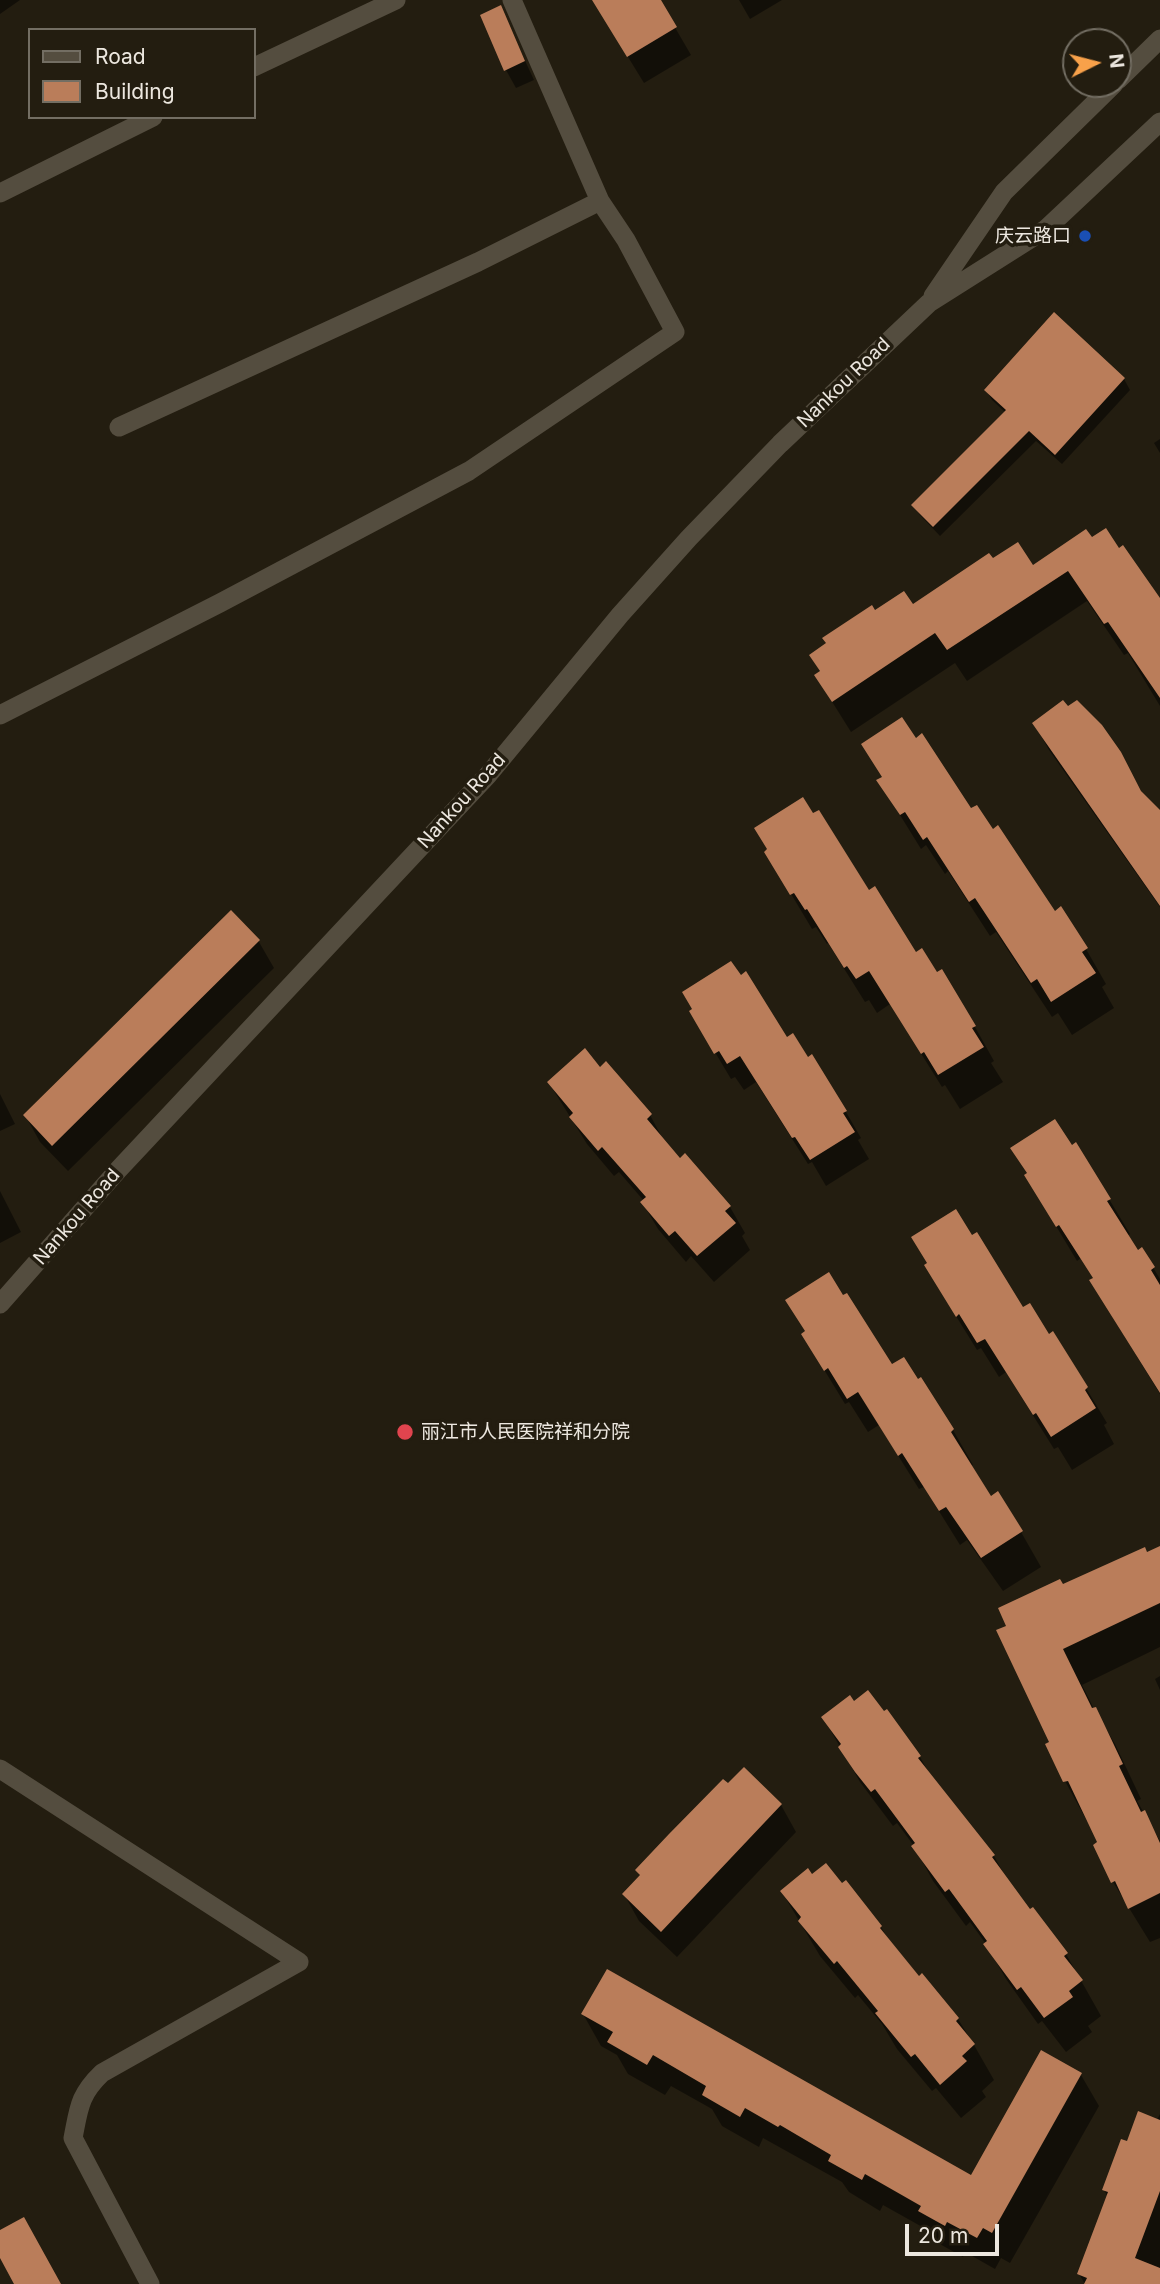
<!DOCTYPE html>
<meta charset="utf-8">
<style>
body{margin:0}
#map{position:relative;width:1160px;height:2284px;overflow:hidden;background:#231d10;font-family:Inter,sans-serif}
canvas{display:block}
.legend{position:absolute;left:28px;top:28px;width:228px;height:91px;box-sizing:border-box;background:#231d10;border:2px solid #736e63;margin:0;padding:9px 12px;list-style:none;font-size:21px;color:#ece7df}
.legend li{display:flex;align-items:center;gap:14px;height:35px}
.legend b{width:35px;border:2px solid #736e63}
.north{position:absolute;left:1062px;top:28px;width:70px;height:70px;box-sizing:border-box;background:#231d10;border:2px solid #736e63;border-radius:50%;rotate:84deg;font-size:19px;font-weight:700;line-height:28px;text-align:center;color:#ece7df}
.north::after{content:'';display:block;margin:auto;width:24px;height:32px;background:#f8a14a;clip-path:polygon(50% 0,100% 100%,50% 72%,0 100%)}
.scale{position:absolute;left:905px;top:2224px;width:94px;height:32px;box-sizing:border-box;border:4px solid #ece7df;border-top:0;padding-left:9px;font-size:21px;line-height:24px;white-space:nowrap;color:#ece7df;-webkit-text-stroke:5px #231d10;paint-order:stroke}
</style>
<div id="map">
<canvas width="1160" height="2284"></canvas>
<ul class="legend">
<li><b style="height:9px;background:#544d3f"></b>Road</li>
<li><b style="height:19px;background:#ba7d5a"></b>Building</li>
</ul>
<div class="north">N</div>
<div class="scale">20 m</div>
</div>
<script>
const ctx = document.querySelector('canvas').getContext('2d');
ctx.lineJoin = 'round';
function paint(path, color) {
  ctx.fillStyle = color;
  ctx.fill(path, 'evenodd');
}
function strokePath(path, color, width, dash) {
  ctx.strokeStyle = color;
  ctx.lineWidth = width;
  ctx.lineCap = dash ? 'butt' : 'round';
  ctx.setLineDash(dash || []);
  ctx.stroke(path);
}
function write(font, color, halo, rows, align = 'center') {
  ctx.font = font + ' Inter,"Noto Sans SC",sans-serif';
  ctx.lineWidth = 7;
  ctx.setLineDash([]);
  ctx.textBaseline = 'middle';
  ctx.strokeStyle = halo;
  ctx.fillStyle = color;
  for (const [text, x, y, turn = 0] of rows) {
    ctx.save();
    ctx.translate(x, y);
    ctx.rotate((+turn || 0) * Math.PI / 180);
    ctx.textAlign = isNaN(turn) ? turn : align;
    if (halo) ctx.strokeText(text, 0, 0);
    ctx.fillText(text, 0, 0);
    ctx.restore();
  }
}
paint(new Path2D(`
 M 0,0 L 20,0 L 0,14 Z
 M 593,0 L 659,0 L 691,55 L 644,83 Z
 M 739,0 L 782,0 L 750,19 Z
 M 500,7 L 534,80 L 516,88 L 506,70 Z
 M 1054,315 L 1124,379 L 1130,390 L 1062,464 L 1036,441 L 940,536 L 920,515 L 913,505 L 1006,413 L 992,400 L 986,390 Z
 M 1160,439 L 1160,453 L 1154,443 Z
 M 1092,540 L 1119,550 L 1160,603 L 1160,706 L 1128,653 L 1124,655 L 1087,601 L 967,681 L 955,663 L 851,732 L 816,676 L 874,613 L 913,607 L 992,561 L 1032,567 Z
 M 1034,723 L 1120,753 L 1144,796 L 1160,812 L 1160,907 L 1049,750 Z
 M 863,745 L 970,811 L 1086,949 L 1106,984 L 1102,987 L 1114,1008 L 1072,1035 L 1058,1013 L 1052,1017 L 996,932 L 990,936 L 948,871 L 945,874 L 926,845 L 921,849 L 879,781 L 883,778 Z
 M 766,852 L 869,893 L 975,1027 L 994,1061 L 991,1063 L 1003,1082 L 960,1109 L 945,1085 L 942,1087 L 890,1004 L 877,1013 L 869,1000 L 865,1002 L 828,943 L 827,944 L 816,927 L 812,929 Z
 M 231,912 L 259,942 L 274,968 L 68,1171 L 40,1142 L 25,1115 Z
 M 691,1012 L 787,1039 L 846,1112 L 861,1138 L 858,1140 L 869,1159 L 826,1186 L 812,1162 L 808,1164 L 756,1082 L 744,1090 L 735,1077 L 731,1079 Z
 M 600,1069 L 650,1115 L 665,1143 L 730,1207 L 745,1233 L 742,1236 L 750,1250 L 714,1282 L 691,1256 L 686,1262 L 658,1229 L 642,1202 L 644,1201 L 619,1172 L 614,1176 L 587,1144 L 549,1083 Z
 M 0,1094 L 15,1124 L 0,1131 Z
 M 1076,1144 L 1130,1234 L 1127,1236 L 1137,1252 L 1142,1249 L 1160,1279 L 1160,1394 L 1112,1316 L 1094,1279 L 1081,1258 L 1077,1261 L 1026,1176 Z
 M 0,1191 L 21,1232 L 0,1243 Z
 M 946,1300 L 1023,1310 L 1048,1336 L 1053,1333 L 1107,1423 L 1104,1425 L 1114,1444 L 1072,1470 L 1058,1447 L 1054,1449 L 1006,1372 L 999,1377 L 981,1348 L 977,1350 Z
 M 803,1335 L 892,1366 L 953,1430 L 973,1465 L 970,1466 L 991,1499 L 1021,1532 L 1041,1567 L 1003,1591 L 967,1540 L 960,1545 L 924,1487 L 919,1489 L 879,1425 L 868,1432 L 849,1402 L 845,1404 Z
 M 1160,1547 L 1160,1647 L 1082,1685 L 1094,1709 L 1115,1744 L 1141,1799 L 1137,1801 L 1160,1841 L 1160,1938 L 1150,1942 L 1113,1882 L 1099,1843 L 1065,1781 L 1009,1626 L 1062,1587 Z
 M 1160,1676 L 1160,1690 L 1155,1679 Z
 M 823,1717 L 920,1757 L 933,1780 L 994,1856 L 1010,1885 L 1030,1911 L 1032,1909 L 1066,1954 L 1101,2016 L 1088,2026 L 1092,2032 L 1066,2052 L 1042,2021 L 1038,2024 L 1006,1979 L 986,1944 L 970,1922 L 966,1926 L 933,1881 L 914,1846 L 897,1823 L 893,1826 L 860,1782 Z
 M 744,1769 L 781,1805 L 796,1832 L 677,1957 L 639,1921 L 624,1894 L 641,1877 L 637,1870 Z
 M 782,1892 L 881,1927 L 891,1944 L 919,1979 L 958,2019 L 974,2045 L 994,2080 L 982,2091 L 986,2097 L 961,2118 L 936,2088 L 932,2091 L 897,2049 L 882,2024 L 858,1995 L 855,1998 L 820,1956 Z
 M 583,2014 L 971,2178 L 1042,2052 L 1081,2075 L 1099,2106 L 1010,2263 L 1001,2258 L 995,2269 L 965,2252 L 963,2257 L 938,2243 L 933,2233 L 883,2205 L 880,2211 L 849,2192 L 842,2182 L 763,2138 L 759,2147 L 722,2126 L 712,2109 L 671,2086 L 665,2095 L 628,2074 L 617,2055 L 601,2046 Z
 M 1160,2114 L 1160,2284 L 1085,2284 L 1079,2274 L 1108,2197 L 1104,2190 L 1128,2144 L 1157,2120 Z`), '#0007');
paint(new Path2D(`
 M 592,0 L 661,0 L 677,27 L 627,57 Z
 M 501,5 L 525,61 L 504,71 L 480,15 Z
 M 1054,312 L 1125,378 L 1055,455 L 1029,431 L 933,527 L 911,505 L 1006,410 L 984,390 Z
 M 1106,528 L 1119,548 L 1123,545 L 1160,598 L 1160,698 L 1108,622 L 1104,624 L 1068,571 L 947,650 L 935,633 L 832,702 L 814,675 L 820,671 L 809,655 L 826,643 L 822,638 L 872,605 L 875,610 L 904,591 L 913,604 L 989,553 L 993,558 L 1018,542 L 1033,565 L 1086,529 L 1092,537 Z
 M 1063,700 L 1068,706 L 1077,700 L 1102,725 L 1121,752 L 1141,791 L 1160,810 L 1160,906 L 1032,723 Z
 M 902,717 L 916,738 L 922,733 L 971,808 L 977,805 L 993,829 L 998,825 L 1055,911 L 1061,906 L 1088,948 L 1082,952 L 1096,973 L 1051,1002 L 1037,979 L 1031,983 L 975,898 L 969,902 L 927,837 L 923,840 L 905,812 L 900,815 L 876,780 L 882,777 L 861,744 Z
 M 803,797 L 813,813 L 819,810 L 869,890 L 875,886 L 916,952 L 922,948 L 937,972 L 942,969 L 976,1026 L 972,1028 L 984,1047 L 938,1075 L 924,1052 L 921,1054 L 869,971 L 856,979 L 847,966 L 844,968 L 807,909 L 805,910 L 794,893 L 790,895 L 764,852 L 767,849 L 754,828 Z
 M 231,910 L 260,940 L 52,1146 L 23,1115 Z
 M 731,961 L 741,975 L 746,971 L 787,1037 L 793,1033 L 808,1057 L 812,1054 L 847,1111 L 843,1113 L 855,1132 L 810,1160 L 795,1137 L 792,1138 L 740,1056 L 727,1064 L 719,1051 L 714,1054 L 689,1011 L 692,1009 L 682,992 Z
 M 585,1048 L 600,1067 L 606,1061 L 652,1114 L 647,1119 L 680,1158 L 685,1153 L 731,1206 L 725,1211 L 736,1223 L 697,1256 L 675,1231 L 669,1236 L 640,1202 L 646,1197 L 602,1147 L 598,1151 L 569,1117 L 573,1113 L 547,1082 Z
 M 1055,1119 L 1072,1145 L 1076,1142 L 1111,1199 L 1107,1201 L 1138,1250 L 1142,1247 L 1155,1267 L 1151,1270 L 1160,1285 L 1160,1393 L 1089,1280 L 1093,1278 L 1059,1225 L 1056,1227 L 1024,1175 L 1027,1173 L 1010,1148 Z
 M 956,1209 L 972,1235 L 977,1232 L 1023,1307 L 1030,1303 L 1049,1334 L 1053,1331 L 1088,1387 L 1085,1390 L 1096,1408 L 1051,1437 L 1036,1413 L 1033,1415 L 985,1339 L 977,1343 L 959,1314 L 956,1317 L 924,1265 L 927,1263 L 911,1237 Z
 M 829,1272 L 843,1295 L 847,1293 L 892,1364 L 904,1357 L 918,1379 L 921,1377 L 954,1429 L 951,1432 L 991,1496 L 998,1491 L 1023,1531 L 981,1558 L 946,1507 L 939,1511 L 902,1453 L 898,1456 L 858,1392 L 847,1399 L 828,1368 L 824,1371 L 801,1334 L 805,1331 L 785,1300 Z
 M 1160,1546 L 1160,1603 L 1063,1649 L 1092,1708 L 1096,1707 L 1123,1764 L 1119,1766 L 1141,1812 L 1145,1810 L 1160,1843 L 1160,1893 L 1128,1909 L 1115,1881 L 1111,1883 L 1093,1845 L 1097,1842 L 1068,1781 L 1063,1782 L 1045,1744 L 1049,1742 L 996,1630 L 1006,1626 L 998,1608 L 1060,1579 L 1063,1584 L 1145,1547 L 1147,1552 Z
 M 868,1690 L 884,1711 L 887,1709 L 921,1756 L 918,1758 L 995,1855 L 992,1857 L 1030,1909 L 1033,1907 L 1068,1953 L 1064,1956 L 1083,1980 L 1069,1991 L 1073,1997 L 1044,2018 L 1021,1987 L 1017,1990 L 983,1944 L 987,1941 L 949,1889 L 945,1892 L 911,1846 L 915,1843 L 875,1789 L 871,1792 L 855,1772 L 838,1747 L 841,1744 L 821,1717 L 850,1695 L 854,1701 Z
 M 744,1767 L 782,1804 L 661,1932 L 622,1894 L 640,1875 L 635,1870 L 669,1834 L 723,1779 L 728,1783 Z
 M 826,1863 L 842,1883 L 846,1880 L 882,1926 L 880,1928 L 919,1976 L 922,1973 L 959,2018 L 956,2021 L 975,2044 L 962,2056 L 967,2061 L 940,2085 L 915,2054 L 911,2057 L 875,2013 L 878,2011 L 837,1961 L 834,1964 L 798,1921 L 801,1917 L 780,1891 L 808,1868 L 812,1874 Z
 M 607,1969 L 971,2175 L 1041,2050 L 1082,2073 L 992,2233 L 983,2228 L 977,2238 L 947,2222 L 945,2226 L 918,2211 L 921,2206 L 865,2174 L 862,2180 L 828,2161 L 831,2155 L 780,2125 L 778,2127 L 745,2108 L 740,2117 L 702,2095 L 706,2086 L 653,2055 L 647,2065 L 607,2042 L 613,2032 L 581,2014 Z
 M 1138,2111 L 1160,2120 L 1160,2191 L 1135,2258 L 1160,2268 L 1160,2284 L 1084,2284 L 1087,2278 L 1077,2274 L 1108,2192 L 1102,2190 L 1121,2139 L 1127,2141 Z
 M 24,2217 L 61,2284 L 14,2284 L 0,2258 L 0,2230 Z`), '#ba7d5a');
strokePath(new Path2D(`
 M 254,67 L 396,0
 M 0,193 L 153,117
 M 119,427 L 478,262 L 600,201
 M 0,715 L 220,603 L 469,471 L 675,332 L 626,240 L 600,201 L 512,0
 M 0,1769 L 299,1962 L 102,2073 C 79,2095 79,2108 73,2138 L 150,2284`), '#544d3f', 19);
strokePath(new Path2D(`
 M 1118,80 L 1160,39
 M 933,296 L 1004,192 L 1114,84
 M 0,1304 L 119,1169 L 488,775 L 620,615 L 689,538 L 780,444 L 929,303 L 1046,229 L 1160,122`), '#544d3f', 19);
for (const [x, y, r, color] of [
 [1085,236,7,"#1a4fb4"],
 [405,1432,9,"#e0444e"]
]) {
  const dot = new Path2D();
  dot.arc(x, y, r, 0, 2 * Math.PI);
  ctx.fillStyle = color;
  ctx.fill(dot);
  strokePath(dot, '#231d10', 2.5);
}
write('19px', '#ece7df', '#231d10', [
 ["庆云路口",1071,236],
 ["丽江市人民医院祥和分院",421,1432,"left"]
], 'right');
write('19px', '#ece7df', '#231d10', [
 ["Nankou Road",844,383,-44],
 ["Nankou Road",462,801,-48],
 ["Nankou Road",77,1217,-49]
]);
</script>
